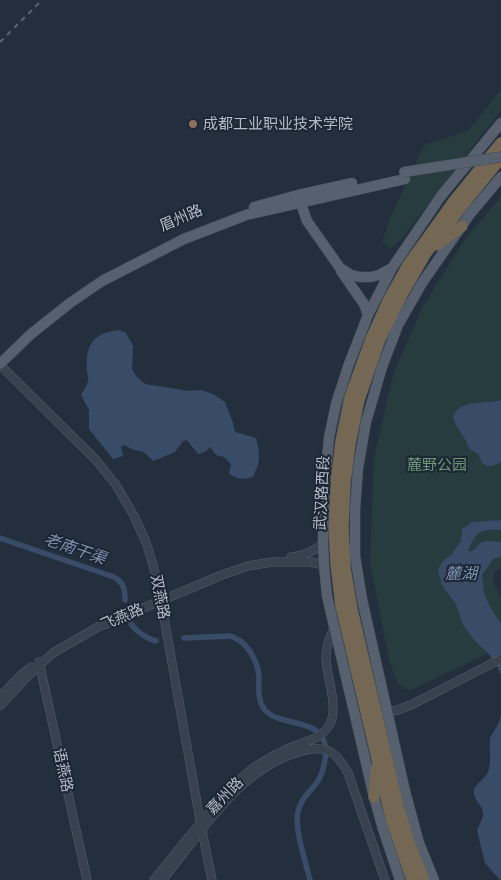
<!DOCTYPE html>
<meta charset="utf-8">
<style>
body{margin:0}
canvas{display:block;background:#242f3e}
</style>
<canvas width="501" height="880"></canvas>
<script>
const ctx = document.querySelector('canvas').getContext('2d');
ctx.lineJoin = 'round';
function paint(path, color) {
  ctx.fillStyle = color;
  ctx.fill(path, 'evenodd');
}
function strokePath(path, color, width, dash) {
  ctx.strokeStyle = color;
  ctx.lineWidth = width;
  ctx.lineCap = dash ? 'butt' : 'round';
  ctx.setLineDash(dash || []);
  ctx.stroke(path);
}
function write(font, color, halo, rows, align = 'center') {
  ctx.font = font + ' Lato,"Noto Sans SC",sans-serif';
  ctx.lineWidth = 4;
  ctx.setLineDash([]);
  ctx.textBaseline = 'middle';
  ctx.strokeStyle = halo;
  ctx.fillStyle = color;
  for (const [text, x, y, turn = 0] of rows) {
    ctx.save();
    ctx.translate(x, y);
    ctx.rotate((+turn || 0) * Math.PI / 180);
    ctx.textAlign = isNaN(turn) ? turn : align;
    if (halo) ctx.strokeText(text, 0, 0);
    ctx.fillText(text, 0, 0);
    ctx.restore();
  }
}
paint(new Path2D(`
 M 501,90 L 501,110 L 402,238 L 391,248 L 382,242 L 389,221 L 424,145 L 468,131 Z
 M 501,197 L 501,567 L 494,571 L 493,583 L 501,598 L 501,645 L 488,653 L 409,691 L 398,684 L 389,660 L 370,563 L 374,458 L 393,375 L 422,308 L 463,242 Z`), '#263c3f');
paint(new Path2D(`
 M 119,330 L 126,333 L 130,340 L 133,346 L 132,369 L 136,376 L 145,384 L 189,391 L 201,390 L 213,394 L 225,402 L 233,423 L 235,432 L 256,438 C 260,456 261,460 253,477 C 243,480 238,479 229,474 L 231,464 L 224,457 L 216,455 L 210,447 L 205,452 L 198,454 L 187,440 L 183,441 L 175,452 L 153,461 L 144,452 L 131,449 L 125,445 L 121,446 L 123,456 L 113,459 L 89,429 L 89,410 L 81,395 C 83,391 87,386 88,381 C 89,378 87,373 87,370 C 85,344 94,333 119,330 Z
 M 501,400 L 501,462 C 494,466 490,467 483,464 L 478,454 L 471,450 L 468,446 L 465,439 L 456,425 L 453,417 C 460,398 486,405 501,400 Z
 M 501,520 L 501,530 C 478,529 478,531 468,550 L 470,552 L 475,549 L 480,543 L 487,541 L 501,542 L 501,557 L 493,559 L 482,575 L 484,593 L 490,607 L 501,624 L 501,675 L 497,666 L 488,653 L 476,642 L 463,625 L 456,604 L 442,585 L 438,570 L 442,562 L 452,554 L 461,541 L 462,529 L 472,522 Z
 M 501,715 L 501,880 L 500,880 L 485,863 L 477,831 C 479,824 484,819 483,812 C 482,804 472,799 474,790 C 476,783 485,779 488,772 C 492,761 489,751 490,740 C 490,735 495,731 497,726 C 499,723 500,719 501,715 Z`), '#394c67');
strokePath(new Path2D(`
 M 0,538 L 114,577 C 124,583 125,589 125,600
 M 131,624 C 138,633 145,638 156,641
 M 184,638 L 230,636 C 246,640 258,660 259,677 C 259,688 257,700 265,710 C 280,727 320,718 325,744 C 327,755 324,771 318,781 C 311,791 300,799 298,812 C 294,828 306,863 310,880`), '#394c67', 5.5);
const minor = new Path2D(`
 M 0,365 L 96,460 L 116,485 L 134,516 L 146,542 L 153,565 L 161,601 L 202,831 L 212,880
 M 291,557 C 304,556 313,552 323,544
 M 39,662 L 87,880
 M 0,697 L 20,676 L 31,667
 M 0,706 L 30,674 L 53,653 L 98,627 L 222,575 L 248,566 L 272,562 L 311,562 L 324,565
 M 387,712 L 398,710 L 413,704 L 501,659
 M 154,880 C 175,854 195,828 217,804 C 229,790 241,777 255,767 C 267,759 279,752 292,747 C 306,741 322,739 330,724 C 339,705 326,677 326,657 C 326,646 330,637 334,628
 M 162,880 C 201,834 237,770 299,752 C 324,744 336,750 348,773 L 385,880`);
const major = new Path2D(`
 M 299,198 L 307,221 L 340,268 L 351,275 L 360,277 L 371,277 L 379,275 L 392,268
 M 254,207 L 298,195 L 352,183
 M 341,271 L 364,304 L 368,315
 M 0,364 L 31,334 L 70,303 L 102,281 L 184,239 L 246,215 L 405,179
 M 400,880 L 383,829 L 374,797 L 327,596 L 324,565 L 323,544 L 324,491 L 329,438 L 336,404 L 349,364 L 368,315 L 392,268 L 441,196 L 501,123
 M 434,880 L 419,843 L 405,791 L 362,599 L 355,556 L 355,510 L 358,468 L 366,422 L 382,367 L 398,325 L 422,283 L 470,214 L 501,177`);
const highway = new Path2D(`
 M 437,245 L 462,226
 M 374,797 L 376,769
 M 412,880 L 392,822 L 341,606 L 336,564 L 334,527 L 336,484 L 341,441 L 350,397 L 371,339 L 388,301 L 408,265 L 454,201 L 501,143
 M 424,880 L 409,842 L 398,806 L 352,609 L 345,568 L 343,526 L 345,483 L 350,444 L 359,400 L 380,339 L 403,293 L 426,253 L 471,195 L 501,158`);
strokePath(minor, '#565f6c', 9);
strokePath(major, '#414a57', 11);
strokePath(highway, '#434c59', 12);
strokePath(minor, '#38414e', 8);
strokePath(major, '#56606e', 10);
strokePath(highway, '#746855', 11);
strokePath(new Path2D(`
 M 0,42 L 42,0`), '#5a6575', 2, [5, 5]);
const majorBridge = new Path2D(`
 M 404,172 L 501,157`);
strokePath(majorBridge, '#414a57', 11, []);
strokePath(majorBridge, '#56606e', 10);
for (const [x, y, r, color] of [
 [193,124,5,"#8d6e63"]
]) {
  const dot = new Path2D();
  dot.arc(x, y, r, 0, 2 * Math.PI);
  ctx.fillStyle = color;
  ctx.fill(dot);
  strokePath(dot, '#1d2633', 2);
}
write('15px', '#b4bcc9', '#1d2633', [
 ["成都工业职业技术学院",203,124]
], 'left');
write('15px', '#b4bcc9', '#1d2633', [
 ["眉州路",181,218,-23],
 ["武汉路西段",322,493,-87],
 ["双燕路",160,597,79],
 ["飞燕路",122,617,-23],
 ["语燕路",63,770,78],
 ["嘉州路",225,796,-46]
]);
write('15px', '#6b9a76', '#1d2633', [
 ["麓野公园",437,465]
]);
write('italic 16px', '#7c92b1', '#1d2633', [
 ["老南干渠",75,549,19],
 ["麓湖",461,574]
]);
</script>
